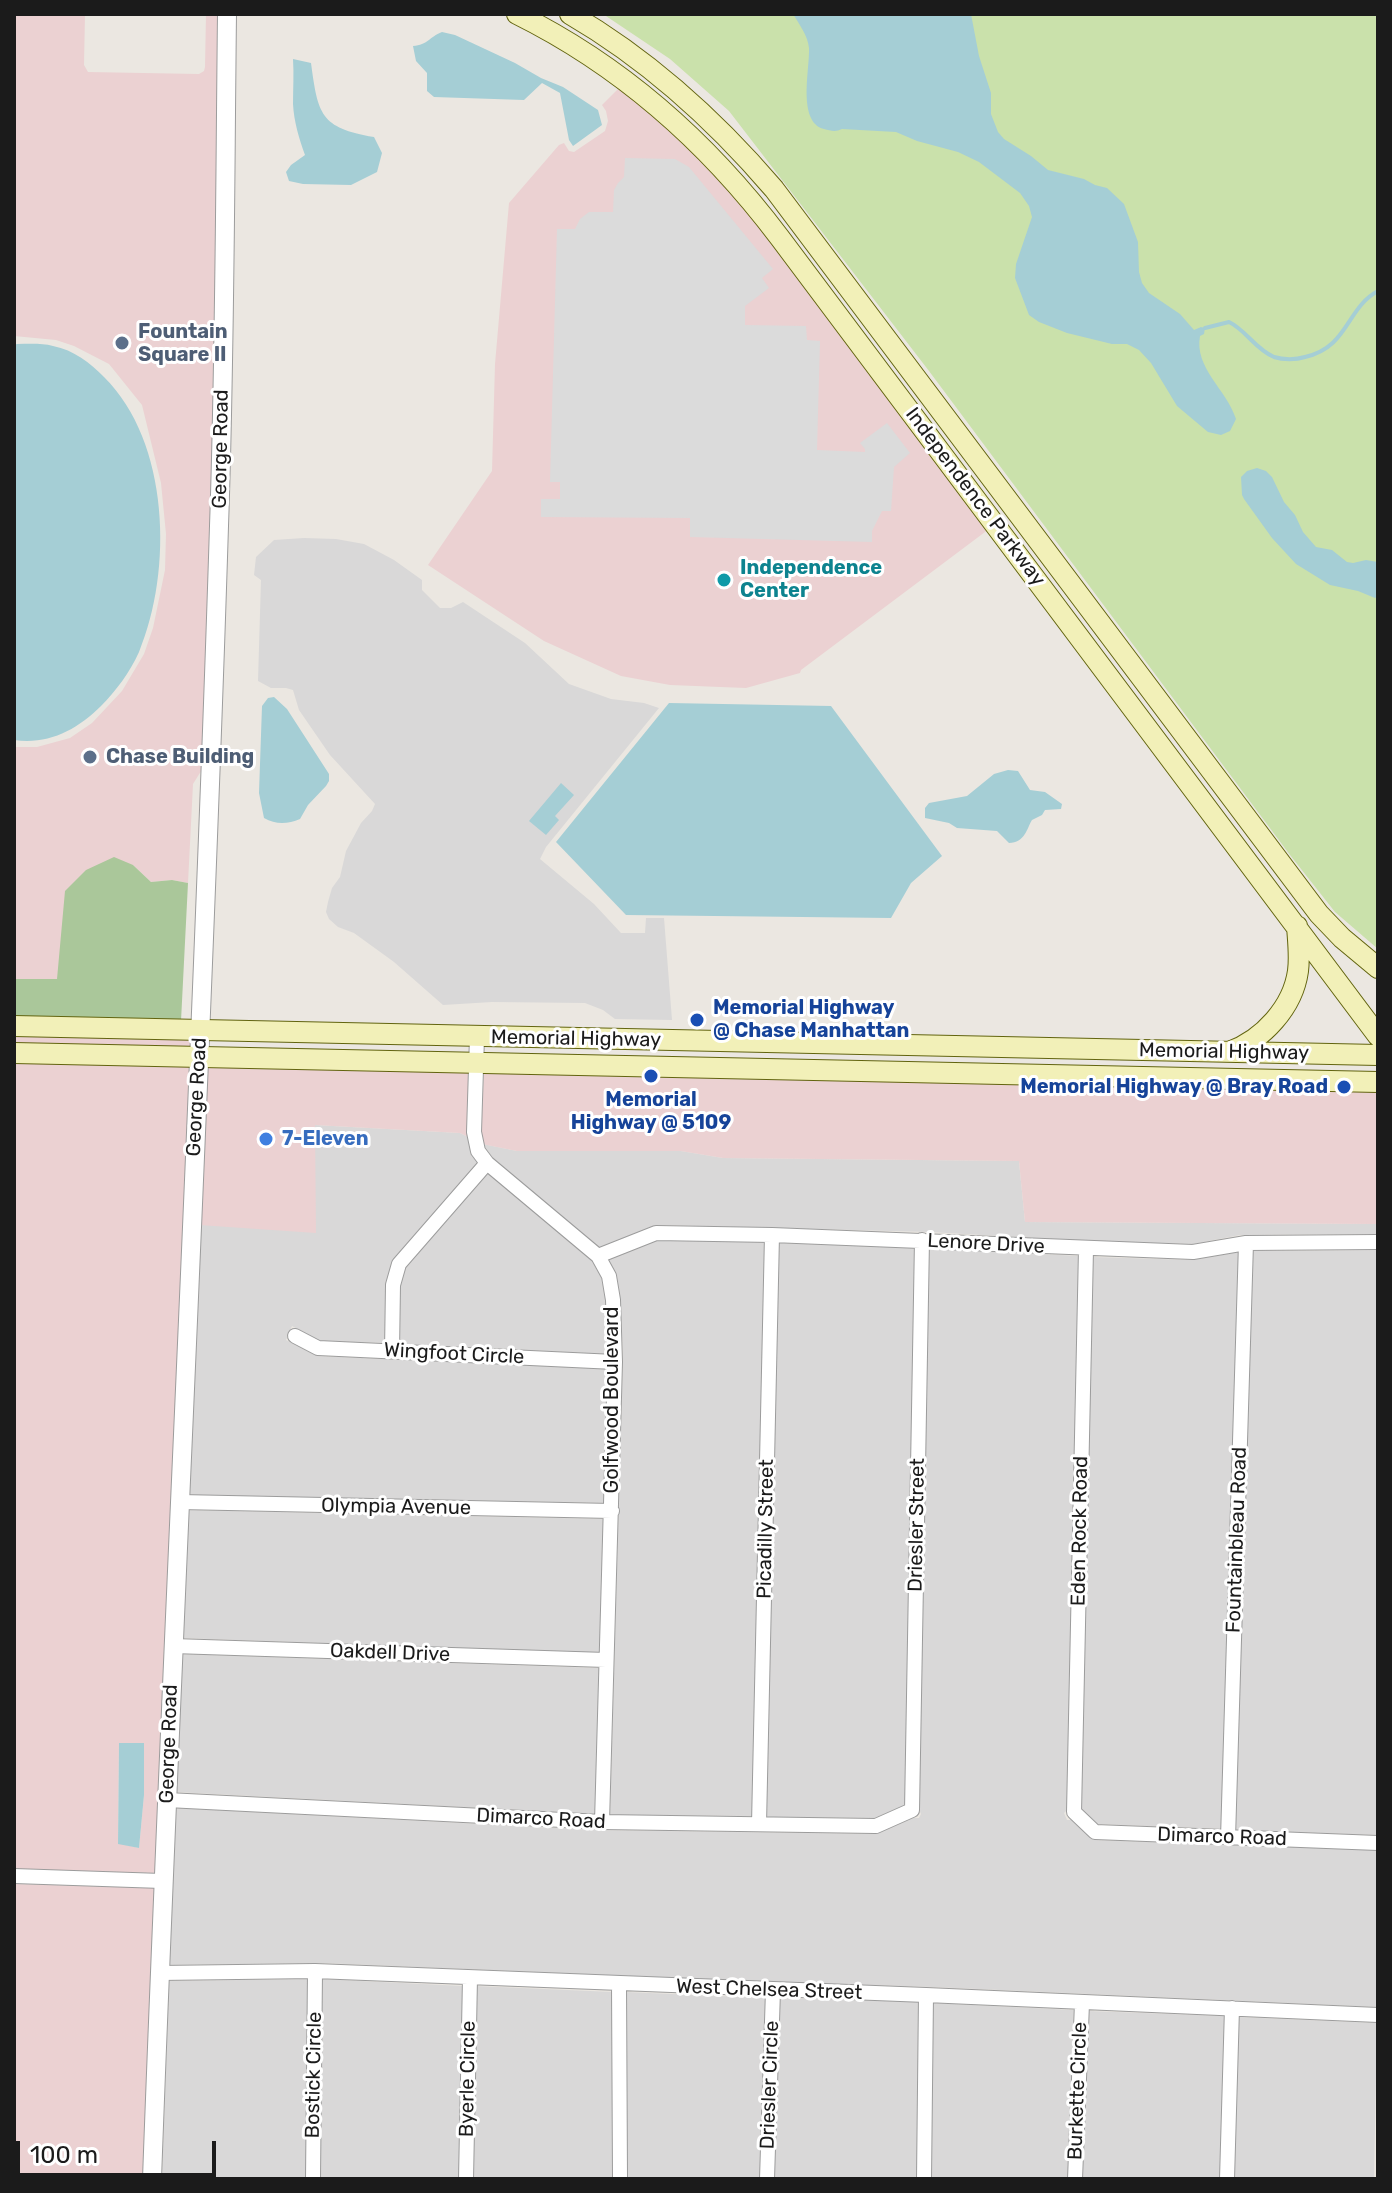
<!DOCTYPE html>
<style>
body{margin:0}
#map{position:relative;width:1392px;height:2193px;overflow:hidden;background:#ebe7e1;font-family:Rubik,sans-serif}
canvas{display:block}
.frame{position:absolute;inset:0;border:16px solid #1b1b1b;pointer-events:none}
.scale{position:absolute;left:16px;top:2141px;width:200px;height:36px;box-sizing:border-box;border:4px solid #1b1b1b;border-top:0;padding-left:10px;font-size:24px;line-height:28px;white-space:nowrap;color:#1b1b1b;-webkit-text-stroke:6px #fff;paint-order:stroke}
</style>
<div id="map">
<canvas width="1392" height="2193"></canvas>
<div class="frame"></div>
<div class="scale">100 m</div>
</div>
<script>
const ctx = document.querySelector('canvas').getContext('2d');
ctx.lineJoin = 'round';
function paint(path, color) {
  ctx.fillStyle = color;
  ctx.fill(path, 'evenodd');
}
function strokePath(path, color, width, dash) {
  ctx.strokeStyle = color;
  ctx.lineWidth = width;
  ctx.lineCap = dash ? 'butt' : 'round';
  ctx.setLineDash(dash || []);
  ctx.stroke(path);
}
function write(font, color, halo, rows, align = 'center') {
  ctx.font = font + ' Rubik,sans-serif';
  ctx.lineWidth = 6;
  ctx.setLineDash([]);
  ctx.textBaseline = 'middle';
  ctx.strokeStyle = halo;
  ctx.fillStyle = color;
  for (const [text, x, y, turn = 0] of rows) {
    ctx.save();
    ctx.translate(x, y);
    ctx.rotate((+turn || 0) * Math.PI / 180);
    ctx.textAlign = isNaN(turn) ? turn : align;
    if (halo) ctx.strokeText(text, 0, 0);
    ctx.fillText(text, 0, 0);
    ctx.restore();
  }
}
paint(new Path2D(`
 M 304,538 L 336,539 L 364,544 L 394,560 L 422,580 L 422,590 L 440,608 L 451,608 L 463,602 L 525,643 L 569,684 L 611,699 L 644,703 L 659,708 L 546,847 L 540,859 L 594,904 L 621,933 L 645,933 L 646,918 L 664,918 L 672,1020 L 615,1019 L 603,1010 L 585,1003 L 492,1002 L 443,1005 L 394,962 L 354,933 L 338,927 L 329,919 L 326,912 L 328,902 L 332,888 L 340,877 L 346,851 L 361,823 L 372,811 L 375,804 L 330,755 L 299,710 L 293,690 L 286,688 L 271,688 L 258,681 L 261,580 L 254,575 L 256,557 L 274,540 Z
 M 315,1125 L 460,1133 L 468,1137 L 471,1154 L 478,1163 L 392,1262 L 386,1285 L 385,1343 L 320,1341 L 292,1326 L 286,1340 L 318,1356 L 608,1369 L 605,1503 L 188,1495 L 199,1225 Z
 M 483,1144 L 517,1151 L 681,1151 L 723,1158 L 1019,1161 L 1025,1222 L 1378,1224 L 1378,1234 L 1240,1235 L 1193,1244 L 1087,1241 L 929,1232 L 657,1225 L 599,1248 L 492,1157 Z
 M 488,1173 L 592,1261 L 602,1279 L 606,1301 L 608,1354 L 399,1344 L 400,1287 L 405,1268 Z
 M 657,1240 L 765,1242 L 752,1816 L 610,1815 L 623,1355 L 620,1299 L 608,1260 Z
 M 779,1243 L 915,1248 L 905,1805 L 875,1818 L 766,1817 Z
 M 929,1248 L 1079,1256 L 1067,1810 L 1064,1813 L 1067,1820 L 1071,1820 L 1094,1840 L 1378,1850 L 1377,2007 L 933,1987 L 773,1982 L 322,1963 L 169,1965 L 175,1808 L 595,1830 L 876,1834 L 913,1818 L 919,1818 L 921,1814 L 919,1809 Z
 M 1378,1250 L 1378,1835 L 1235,1830 L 1253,1251 Z
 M 1239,1252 L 1221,1829 L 1097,1824 L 1081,1809 L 1093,1257 L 1193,1260 Z
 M 186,1510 L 605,1519 L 600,1653 L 180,1638 Z
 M 180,1654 L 599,1668 L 596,1814 L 175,1792 Z
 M 308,1979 L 306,2179 L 162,2179 L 169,1981 Z
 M 321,1979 L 463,1986 L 459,2179 L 320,2179 Z
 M 476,1986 L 613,1992 L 613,2179 L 473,2179 Z
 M 626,1992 L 766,1998 L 761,2179 L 627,2179 Z
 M 780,1998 L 919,2002 L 917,2179 L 774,2179 Z
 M 933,2003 L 1074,2010 L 1068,2179 L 931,2179 Z
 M 1088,2011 L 1225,2016 L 1220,2179 L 1082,2179 Z
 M 1238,2017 L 1377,2023 L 1374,2179 L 1234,2179 Z`), '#d9d8d8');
paint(new Path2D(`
 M 14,14 L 85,14 L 84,65 L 88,72 L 199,74 L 204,71 L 205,67 L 206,14 L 220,14 L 218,280 L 203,768 L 193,784 L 188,883 L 172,880 L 151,882 L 133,865 L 57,979 L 14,979 L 14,747 L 37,747 L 70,738 L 92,723 L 122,691 L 144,654 L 153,628 L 165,570 L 166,534 L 161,483 L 142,405 L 109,364 L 74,346 L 56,340 L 14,336 Z
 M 620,87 L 647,108 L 742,201 L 989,529 L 801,670 L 800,673 L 746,688 L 670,685 L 621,676 L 544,641 L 428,565 L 492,471 L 495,364 L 509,203 L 559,145 L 564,143 L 569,151 L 574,152 L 605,131 L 608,121 L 606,111 L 602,105 Z
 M 14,1034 L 193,1039 L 193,1049 L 14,1045 Z
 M 14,1061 L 192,1065 L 156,1873 L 14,1869 ZM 119,1743 L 144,1744 L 144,1795 L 139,1848 L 118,1843 Z
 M 206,1065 L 470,1071 L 468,1137 L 460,1133 L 315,1125 L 316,1233 L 199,1225 Z
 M 484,1071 L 1378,1090 L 1378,1224 L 1025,1222 L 1019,1161 L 723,1158 L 681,1151 L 517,1151 L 482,1144 L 481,1132 Z
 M 14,1884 L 155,1888 L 145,2179 L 14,2179 Z`), '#ebd1d2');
paint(new Path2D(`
 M 603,14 L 1378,14 L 1378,949 L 1335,912 L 1290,855 L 929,371 L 729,111 L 670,59 Z`), '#cae1ab');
paint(new Path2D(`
 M 114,857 L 133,865 L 151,882 L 172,880 L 188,883 L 181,1021 L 14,1016 L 14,979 L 57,979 L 65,891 L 86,870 Z`), '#aac79a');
paint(new Path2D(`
 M 625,158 L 675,159 L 689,167 L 773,269 L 762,278 L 769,288 L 745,306 L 745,325 L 806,326 L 807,340 L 820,341 L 817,450 L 865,452 L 865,449 L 860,443 L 887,423 L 910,453 L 894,467 L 891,511 L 882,511 L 872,531 L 872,542 L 690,537 L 690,518 L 541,517 L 541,499 L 560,499 L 560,482 L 550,482 L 557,229 L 575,229 L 580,219 L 589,212 L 613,212 L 614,190 L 618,183 L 624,177 Z`), '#dbdbdb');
paint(new Path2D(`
 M 793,14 L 971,14 L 979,56 L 991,93 L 991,114 L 998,132 L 1004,139 L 1031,156 L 1048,170 L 1084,179 L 1095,185 L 1107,188 L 1124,204 L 1138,242 L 1139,272 L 1142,283 L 1149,293 L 1180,314 L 1194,330 L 1201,327 L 1205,328 L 1204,334 L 1200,336 C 1194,368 1227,390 1236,419 L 1230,431 L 1221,435 L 1208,432 L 1177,406 L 1151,363 L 1139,350 L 1127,344 L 1112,344 L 1067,333 L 1039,322 L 1029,315 L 1015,278 L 1016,264 L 1032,217 L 1029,206 L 1020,193 L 979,162 L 958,152 L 917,141 L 896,132 L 842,129 C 836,132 831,131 824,129 C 797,122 810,69 809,48 C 808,36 799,24 793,14 Z
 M 442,32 L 455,35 L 515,63 L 541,78 L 563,87 L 598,110 L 602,125 L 573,146 L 569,140 L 560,93 L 542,83 L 524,100 L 434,97 L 427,91 L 427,73 L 416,61 L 413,46 C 428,45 429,37 442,32 Z
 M 293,59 L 311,63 C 318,114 320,128 374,137 L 382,153 L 377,172 L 351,185 L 303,184 L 289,181 L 286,172 L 291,165 L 305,155 C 299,138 294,122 293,104 C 293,89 294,74 293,59 Z
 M 17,344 C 29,344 42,343 53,346 C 74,350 90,363 104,377 C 170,442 173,571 139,652 C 130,672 116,691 101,706 C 77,730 48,745 14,740 L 14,345 Z
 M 1257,468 L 1266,471 L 1272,477 L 1284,502 L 1295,515 L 1303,532 L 1316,547 L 1332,550 L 1347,562 L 1353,563 L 1366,560 L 1378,562 L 1378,596 L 1375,598 L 1358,591 L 1330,585 L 1296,564 L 1272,538 L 1244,499 L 1242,495 L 1241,477 L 1247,471 Z
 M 274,697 L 287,709 L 329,774 L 329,781 L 326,786 L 308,805 L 300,819 C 288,824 276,825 264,818 L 259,793 L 262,706 L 268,698 Z
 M 669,703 L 831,706 L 942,856 L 911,883 L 891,918 L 626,915 L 556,842 Z
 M 1008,770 L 1018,771 L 1030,790 L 1045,792 L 1062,804 L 1061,809 L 1045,810 L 1042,815 L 1032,820 C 1027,828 1025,843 1009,843 L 997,831 L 957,828 L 949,823 L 925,818 L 925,808 L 929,803 L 967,796 L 994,774 Z
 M 561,783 L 574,795 L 555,816 L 559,820 L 546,835 L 529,821 Z
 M 119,1743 L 144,1743 L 144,1795 L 139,1848 L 118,1844 Z`), '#a5ced5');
strokePath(new Path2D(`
 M 1205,328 L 1229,322 C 1246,330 1255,349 1274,357 C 1283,360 1296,360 1305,357 C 1349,347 1346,308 1378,291`), '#a5ced5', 4);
const minor = new Path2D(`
 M 477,1037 L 474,1132 L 478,1151 L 487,1163 L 598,1256 L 609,1276 L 613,1300 L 615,1362 L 602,1822
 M 1086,1249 L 1074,1812 L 1095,1832 L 1378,1843
 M 598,1256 L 656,1233 L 772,1235 L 1193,1252 L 1246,1243 L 1378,1242
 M 295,1336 L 318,1348 L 615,1362
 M 392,1351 L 393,1285 L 399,1264 L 487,1163
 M 180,1502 L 612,1511
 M 173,1646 L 606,1660
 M 167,1800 L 602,1822 L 876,1826 L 912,1810 L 922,1240
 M 759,1824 L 772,1235
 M 1228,1838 L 1246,1243
 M 14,1876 L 162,1881
 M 159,1973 L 315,1971 L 926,1995 L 1378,2015
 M 619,1984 L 620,2179
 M 313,2179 L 315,1971
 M 466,2179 L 470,1978
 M 767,2179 L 773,1990
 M 924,2179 L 926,1995
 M 1075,2179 L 1082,2003
 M 1227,2179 L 1232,2008`);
const tertiary = new Path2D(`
 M 152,2179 C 172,1628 202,1077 219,526 C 225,355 225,185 227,14`);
const secondary = new Path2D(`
 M 517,14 C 622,66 710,145 780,238 L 1378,1036
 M 570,14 C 649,60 715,120 774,189 L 1319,914 L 1342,938 L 1378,968
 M 14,1026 L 1378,1055
 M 1229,1052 C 1263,1040 1293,1007 1298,971 C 1300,957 1298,941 1297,926
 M 14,1053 L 1378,1082`);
strokePath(minor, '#9c9c9c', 16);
strokePath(tertiary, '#9c9c9c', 20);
strokePath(secondary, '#62640f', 22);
strokePath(minor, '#fff', 14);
strokePath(tertiary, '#fff', 18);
strokePath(secondary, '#f2f0b8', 20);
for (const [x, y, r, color] of [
 [122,343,8,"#5c6f8a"],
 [724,580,8,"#0f9aa8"],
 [90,757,8,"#5c6f8a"],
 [697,1020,8,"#1a4fb4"],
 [651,1076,8,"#1a4fb4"],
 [1344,1087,8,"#1a4fb4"],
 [266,1139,8,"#3f7fe0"]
]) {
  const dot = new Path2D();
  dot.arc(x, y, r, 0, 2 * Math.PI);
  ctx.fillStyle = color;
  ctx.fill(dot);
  strokePath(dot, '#fff', 3);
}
write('bold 20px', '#4e5e75', '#fff', [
 ["Fountain",138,332],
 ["Square II",138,355],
 ["Chase Building",106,757]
], 'left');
write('20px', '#1b1b1b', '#fff', [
 ["George Road",221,449,-89],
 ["Independence Parkway",975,497,53],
 ["Memorial Highway",576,1039,1],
 ["Memorial Highway",1224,1052,1],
 ["George Road",197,1097,-87],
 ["Lenore Drive",986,1244,3],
 ["Wingfoot Circle",454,1354,3],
 ["Golfwood Boulevard",612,1400,-90],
 ["Olympia Avenue",396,1507,1],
 ["Driesler Street",917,1525,-89],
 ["Picadilly Street",766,1529,-89],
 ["Eden Rock Road",1080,1531,-89],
 ["Fountainbleau Road",1237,1540,-88],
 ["Oakdell Drive",390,1653,2],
 ["George Road",169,1744,-88],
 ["Dimarco Road",541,1819,3],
 ["Dimarco Road",1222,1837,2],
 ["West Chelsea Street",769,1990,2],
 ["Bostick Circle",314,2075,-89],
 ["Byerle Circle",468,2079,-89],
 ["Driesler Circle",770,2085,-88],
 ["Burkette Circle",1078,2091,-88]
]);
write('bold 20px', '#0d838f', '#fff', [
 ["Independence",740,568],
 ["Center",740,591]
], 'left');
write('bold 20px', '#164399', '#fff', [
 ["Memorial Highway",713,1008],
 ["@ Chase Manhattan",713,1031],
 ["Memorial Highway @ Bray Road",1328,1087,"right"],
 ["Memorial",651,1100,"center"],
 ["Highway @ 5109",651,1123,"center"]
], 'left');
write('bold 20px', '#366cbe', '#fff', [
 ["7-Eleven",282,1139]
], 'left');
</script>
